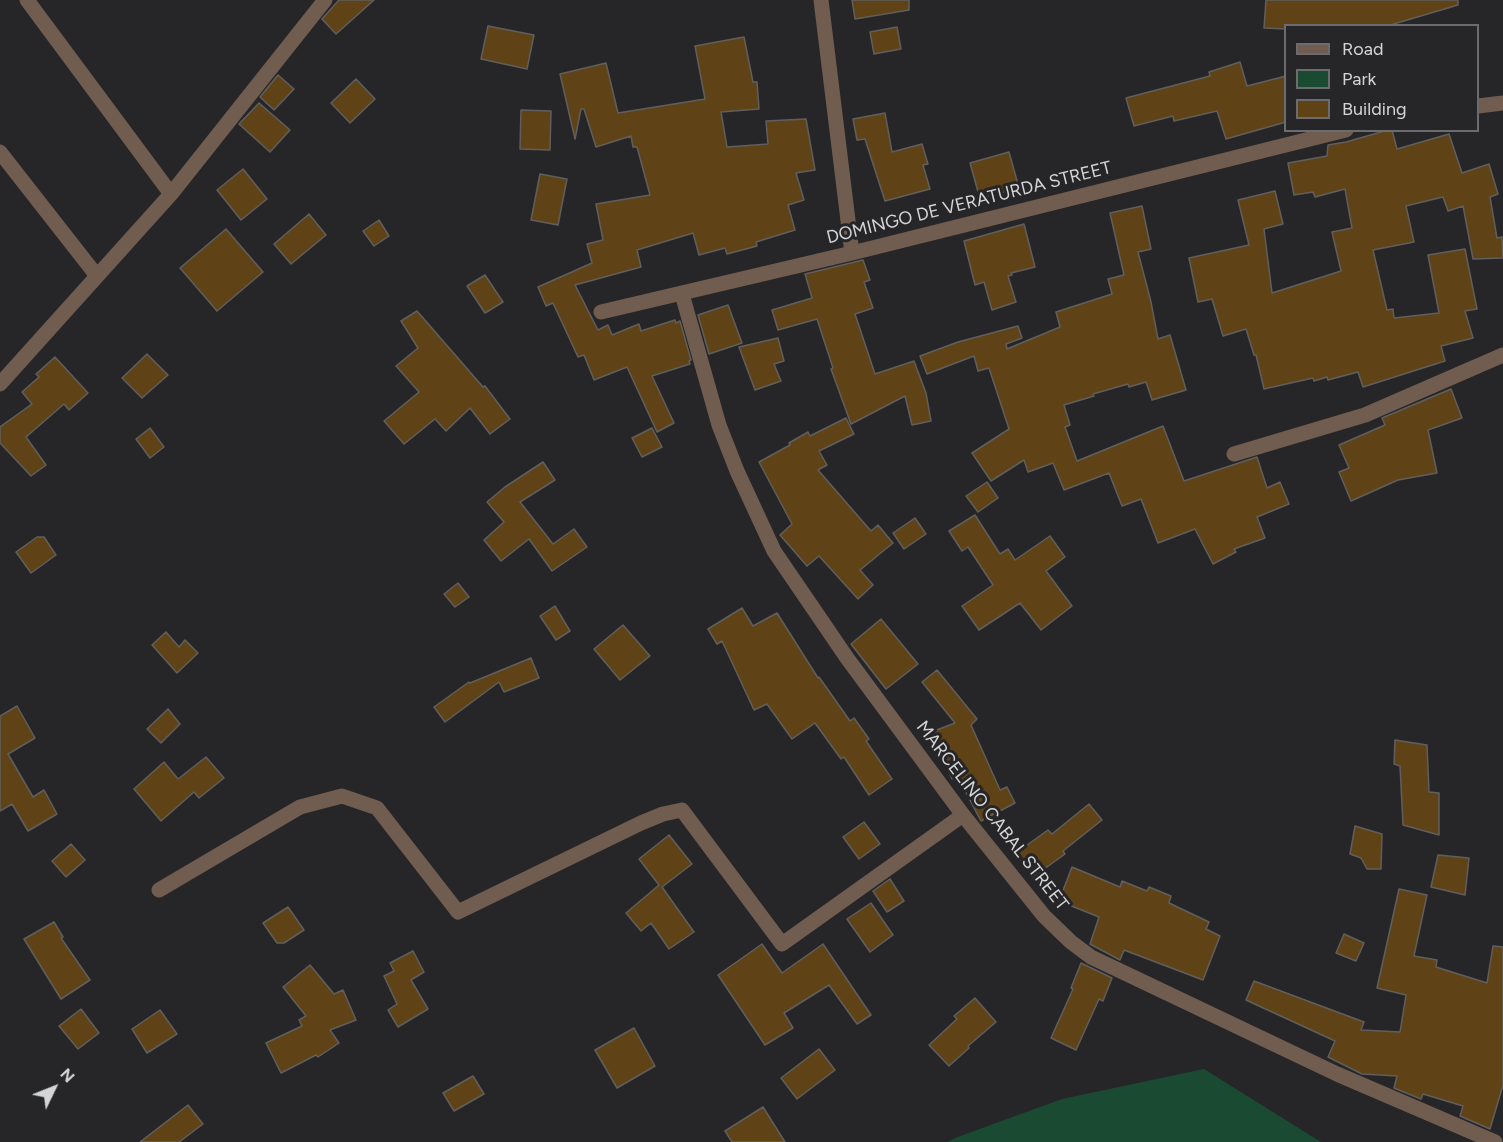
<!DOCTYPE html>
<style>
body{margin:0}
#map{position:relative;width:1503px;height:1142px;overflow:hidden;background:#262629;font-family:Figtree,sans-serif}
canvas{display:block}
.legend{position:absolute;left:1284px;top:24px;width:195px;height:108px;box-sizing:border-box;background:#262629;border:2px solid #6c6c6e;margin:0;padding:8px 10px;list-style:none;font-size:18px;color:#d4d5d6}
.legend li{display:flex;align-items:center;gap:12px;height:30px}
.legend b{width:30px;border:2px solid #6c6c6e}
.north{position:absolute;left:24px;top:1058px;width:60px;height:60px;-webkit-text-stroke:4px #262629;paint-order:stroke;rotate:47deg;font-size:16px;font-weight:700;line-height:24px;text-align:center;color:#d4d5d6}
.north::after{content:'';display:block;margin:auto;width:21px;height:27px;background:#d4d5d6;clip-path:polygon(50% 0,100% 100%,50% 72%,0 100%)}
</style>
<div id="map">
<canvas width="1503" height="1142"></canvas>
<ul class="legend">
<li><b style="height:8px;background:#715d50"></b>Road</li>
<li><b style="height:16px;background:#1a4a32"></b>Park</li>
<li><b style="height:16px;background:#5f4316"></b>Building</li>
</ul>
<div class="north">N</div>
</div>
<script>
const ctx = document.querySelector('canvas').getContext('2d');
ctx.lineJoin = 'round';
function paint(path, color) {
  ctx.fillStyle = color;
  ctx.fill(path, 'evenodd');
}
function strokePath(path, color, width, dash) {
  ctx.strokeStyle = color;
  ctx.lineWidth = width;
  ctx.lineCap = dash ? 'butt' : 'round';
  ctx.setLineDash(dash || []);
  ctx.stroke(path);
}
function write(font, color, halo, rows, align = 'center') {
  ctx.font = font + ' Figtree,sans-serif';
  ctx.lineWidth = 6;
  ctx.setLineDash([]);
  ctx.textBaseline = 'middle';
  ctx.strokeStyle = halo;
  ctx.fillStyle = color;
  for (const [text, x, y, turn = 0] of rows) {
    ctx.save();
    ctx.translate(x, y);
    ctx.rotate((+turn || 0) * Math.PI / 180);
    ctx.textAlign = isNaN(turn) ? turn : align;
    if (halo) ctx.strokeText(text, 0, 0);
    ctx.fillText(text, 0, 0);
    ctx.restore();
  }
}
paint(new Path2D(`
 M 1204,1069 L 1321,1142 L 948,1142 L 955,1138 L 1062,1099 Z`), '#1a4a32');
const building = new Path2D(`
 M 339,0 L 374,0 L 336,34 L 322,19 Z
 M 852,0 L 909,0 L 909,10 L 855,19 Z
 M 1266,0 L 1458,0 L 1458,5 L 1387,26 L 1286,26 L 1286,29 L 1264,28 Z
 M 488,26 L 534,35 L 527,69 L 481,59 Z
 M 897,27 L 901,49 L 874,54 L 870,32 Z
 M 744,37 L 753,82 L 757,82 L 759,109 L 721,112 L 727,147 L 768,144 L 766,121 L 806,119 L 815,170 L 796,173 L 804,200 L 788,205 L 795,230 L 756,242 L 757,246 L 727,254 L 725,248 L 699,255 L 693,233 L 637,250 L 641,267 L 575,285 L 598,330 L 608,325 L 612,335 L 639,324 L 641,331 L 675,320 L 676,323 L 680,321 L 691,360 L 689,361 L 690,364 L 652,376 L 674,423 L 657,432 L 627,367 L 594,380 L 584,355 L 578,357 L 553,303 L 546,306 L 538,287 L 592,263 L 587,244 L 603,240 L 596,204 L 650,195 L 637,147 L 633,147 L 631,136 L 596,147 L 584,109 L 581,109 L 575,139 L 560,74 L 606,63 L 618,113 L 705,99 L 695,46 Z
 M 1240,62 L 1247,86 L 1286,76 L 1286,122 L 1226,139 L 1217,111 L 1174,121 L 1173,116 L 1134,126 L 1126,98 L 1210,76 L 1209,72 Z
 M 278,75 L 294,89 L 274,110 L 260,97 Z
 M 356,79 L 375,99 L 350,123 L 331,103 Z
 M 259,103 L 290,130 L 270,152 L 239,124 Z
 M 521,110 L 551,111 L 550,150 L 520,149 Z
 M 885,113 L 892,152 L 922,144 L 928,164 L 923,165 L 930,189 L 885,201 L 865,139 L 857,140 L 853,119 Z
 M 1388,130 L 1392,130 L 1397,149 L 1449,134 L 1462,173 L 1489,164 L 1498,194 L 1490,197 L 1497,238 L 1502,237 L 1503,258 L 1473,259 L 1463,206 L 1448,211 L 1443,197 L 1406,206 L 1414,242 L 1373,250 L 1387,310 L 1393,309 L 1394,318 L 1439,313 L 1428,255 L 1465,249 L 1477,309 L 1465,311 L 1473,338 L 1441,346 L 1445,361 L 1363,387 L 1358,372 L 1328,380 L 1327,377 L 1314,381 L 1313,378 L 1264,389 L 1256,355 L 1254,355 L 1246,329 L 1223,336 L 1212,299 L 1198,302 L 1189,258 L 1249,245 L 1238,200 L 1275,191 L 1283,224 L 1264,229 L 1272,293 L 1341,271 L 1332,232 L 1352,228 L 1345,189 L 1315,197 L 1313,192 L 1294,195 L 1288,163 L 1327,156 L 1328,145 L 1346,142 Z
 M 1009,152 L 1019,188 L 980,199 L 970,163 Z
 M 243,169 L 267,199 L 241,220 L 217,190 Z
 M 540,174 L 567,179 L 558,225 L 531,220 Z
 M 1142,206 L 1151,249 L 1138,252 L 1151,302 L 1158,339 L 1170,335 L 1186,390 L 1152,400 L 1146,382 L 1129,387 L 1128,384 L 1093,394 L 1094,396 L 1064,405 L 1070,425 L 1065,427 L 1077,461 L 1163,426 L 1184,481 L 1257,457 L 1267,488 L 1280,482 L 1289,504 L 1257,517 L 1265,538 L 1234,549 L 1236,552 L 1213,564 L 1195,529 L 1158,543 L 1141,499 L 1122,506 L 1109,473 L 1064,490 L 1053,463 L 1028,472 L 1024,460 L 991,481 L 972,453 L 1009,429 L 989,368 L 978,371 L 974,356 L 927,374 L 920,356 L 958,342 L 1018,326 L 1022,338 L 1006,344 L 1007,349 L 1060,327 L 1056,312 L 1112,294 L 1108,279 L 1124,275 L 1110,213 Z
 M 309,214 L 326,235 L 291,264 L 274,244 Z
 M 379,220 L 389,236 L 374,246 L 363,231 Z
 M 1024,224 L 1035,267 L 1011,273 L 1012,275 L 1008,276 L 1016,302 L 992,310 L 984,282 L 975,285 L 964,241 Z
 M 226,229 L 263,272 L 217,311 L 180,268 Z
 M 863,260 L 870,280 L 864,282 L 873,308 L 855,314 L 875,374 L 914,361 L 926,393 L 931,421 L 912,425 L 905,396 L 851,424 L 831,369 L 833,368 L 817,319 L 778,330 L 772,310 L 812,298 L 805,274 Z
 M 485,275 L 503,302 L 485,313 L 467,286 Z
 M 728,305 L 742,343 L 709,354 L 698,315 Z
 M 417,311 L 483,387 L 485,386 L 510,419 L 490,434 L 470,408 L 446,431 L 435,419 L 404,444 L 384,421 L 419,392 L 396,366 L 418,348 L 401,321 Z
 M 778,338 L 784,361 L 774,364 L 781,381 L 755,390 L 739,347 Z
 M 147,354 L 168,375 L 142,398 L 122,378 Z
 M 55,357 L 88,393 L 69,410 L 64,404 L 26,437 L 46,465 L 31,476 L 0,443 L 0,427 L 32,404 L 22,392 L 39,377 L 36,374 Z
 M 1451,389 L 1462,418 L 1428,430 L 1437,473 L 1398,480 L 1351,501 L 1339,472 L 1349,468 L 1339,445 L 1385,425 L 1382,418 Z
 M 846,418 L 854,434 L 819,451 L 827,465 L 818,470 L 871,531 L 878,525 L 893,543 L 860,570 L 873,585 L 858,599 L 819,556 L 807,566 L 780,535 L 792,524 L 759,462 L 790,445 L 789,443 L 808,432 L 810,436 Z
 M 150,428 L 164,447 L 150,458 L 136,439 Z
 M 652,428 L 662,447 L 642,457 L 632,438 Z
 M 543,462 L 555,480 L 520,502 L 553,544 L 574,529 L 587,547 L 552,571 L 529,539 L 501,561 L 484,540 L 504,522 L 487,502 L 505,487 Z
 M 987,482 L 998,498 L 978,512 L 966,496 Z
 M 975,515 L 1000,554 L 1008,549 L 1015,560 L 1050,536 L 1065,557 L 1046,571 L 1072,606 L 1041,630 L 1020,603 L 979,630 L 962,606 L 993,585 L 968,547 L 962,551 L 949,531 Z
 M 915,518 L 926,534 L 904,549 L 893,533 Z
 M 37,537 L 44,537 L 56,555 L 31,573 L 16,552 Z
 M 458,583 L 469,597 L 455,607 L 444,594 Z
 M 555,606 L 570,631 L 556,640 L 540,616 Z
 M 742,608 L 753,626 L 777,613 L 818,678 L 819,677 L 850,721 L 854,718 L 869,739 L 866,741 L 892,779 L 869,795 L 844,757 L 841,759 L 815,723 L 792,739 L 767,704 L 754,710 L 722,641 L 717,644 L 708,629 Z
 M 881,619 L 918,664 L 886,689 L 851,644 Z
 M 623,625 L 650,656 L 620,680 L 594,649 Z
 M 166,632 L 179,647 L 185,640 L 198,653 L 177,673 L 152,645 Z
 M 531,658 L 539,678 L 504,692 L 499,682 L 445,722 L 434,707 L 469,682 L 470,683 Z
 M 937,670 L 977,719 L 971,725 L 1000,790 L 1007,787 L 1015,803 L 981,821 L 957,776 L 952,779 L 943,759 L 945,758 L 934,731 L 955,723 L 922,682 Z
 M 17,706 L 35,738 L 8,754 L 33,797 L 44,790 L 57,814 L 28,831 L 12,804 L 0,811 L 0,716 Z
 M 168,709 L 180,724 L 161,743 L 147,729 Z
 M 1395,740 L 1427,745 L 1429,792 L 1439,793 L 1439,835 L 1403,825 L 1400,766 L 1394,764 Z
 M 206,757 L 224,778 L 199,798 L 194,792 L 161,821 L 134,789 L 164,762 L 178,779 Z
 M 1089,804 L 1102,820 L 1063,851 L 1065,854 L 1033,877 L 1016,853 L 1048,830 L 1052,834 Z
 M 864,822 L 880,844 L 859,859 L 843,837 Z
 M 1355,826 L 1382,834 L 1381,869 L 1367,869 L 1361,858 L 1350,854 Z
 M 669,835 L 692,864 L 662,887 L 694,932 L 669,949 L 651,923 L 641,931 L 626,913 L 659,885 L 639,859 Z
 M 71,844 L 85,860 L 66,877 L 52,861 Z
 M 1438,855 L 1469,858 L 1465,895 L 1431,887 Z
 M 1072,867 L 1120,887 L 1122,881 L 1147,891 L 1149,887 L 1171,896 L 1169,903 L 1209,922 L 1206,929 L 1220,936 L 1203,980 L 1124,950 L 1120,960 L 1090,944 L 1099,917 L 1059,901 Z
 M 890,879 L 904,901 L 887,912 L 873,891 Z
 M 1399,889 L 1427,895 L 1414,956 L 1437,960 L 1436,967 L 1487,983 L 1493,946 L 1503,947 L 1503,1085 L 1490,1129 L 1460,1116 L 1463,1106 L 1423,1094 L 1421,1099 L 1394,1088 L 1397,1076 L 1362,1074 L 1328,1057 L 1335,1041 L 1246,1000 L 1254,981 L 1364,1022 L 1361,1030 L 1400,1032 L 1406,995 L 1377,988 Z
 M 871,903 L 893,935 L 870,952 L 847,919 Z
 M 288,907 L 304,930 L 284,943 L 277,943 L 263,923 Z
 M 54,922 L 63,937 L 61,938 L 90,980 L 61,999 L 24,939 Z
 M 1344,934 L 1364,943 L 1356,961 L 1336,953 Z
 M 762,944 L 782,973 L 823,944 L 871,1015 L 857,1024 L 829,985 L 784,1013 L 793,1028 L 765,1045 L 718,975 Z
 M 413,951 L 424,972 L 411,980 L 428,1009 L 398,1027 L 388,1010 L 397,1004 L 384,976 L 394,971 L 390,963 Z
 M 1081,963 L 1112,978 L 1103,1001 L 1099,999 L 1076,1050 L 1051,1038 L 1073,989 L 1071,988 Z
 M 310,965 L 334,994 L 343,990 L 356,1020 L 330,1030 L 339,1043 L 318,1057 L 316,1055 L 281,1073 L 266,1043 L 302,1026 L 299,1020 L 306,1016 L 283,987 Z
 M 975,998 L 996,1022 L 968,1046 L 969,1048 L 949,1066 L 929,1045 L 957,1019 L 954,1016 Z
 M 81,1009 L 99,1033 L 78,1049 L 59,1026 Z
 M 160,1010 L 177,1034 L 147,1053 L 132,1029 Z
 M 634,1028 L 655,1066 L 617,1088 L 595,1050 Z
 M 819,1049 L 835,1070 L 797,1099 L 781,1078 Z
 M 473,1076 L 484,1094 L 454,1111 L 443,1093 Z
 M 188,1105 L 203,1124 L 179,1142 L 140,1142 Z
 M 763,1107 L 785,1142 L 732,1142 L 725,1131 Z`);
paint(building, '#5f4316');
strokePath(building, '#615f5d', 1.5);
strokePath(new Path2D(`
 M 27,0 L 171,194
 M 821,0 L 852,253
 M 1478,106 L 1503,103
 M 0,152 L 97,276
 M 682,294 L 719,425 L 737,471 L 774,551 L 847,658 L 963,815 L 1044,916 L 1071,942 L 1091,957 L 1337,1074 L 1495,1142
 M 601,312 L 852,253 L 1346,130
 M 0,384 L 171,194 L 325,0
 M 1234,454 L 1365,415 L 1503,355
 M 159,890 L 300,807 L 342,796 L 377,808 L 458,912 L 641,823 L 663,814 L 682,810 L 782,944 L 963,815`), '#715d50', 15);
write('18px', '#d4d5d6', '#262629', [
 ["DOMINGO DE VERATURDA STREET",969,203,-14],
 ["MARCELINO CABAL STREET",992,816,52]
]);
</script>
